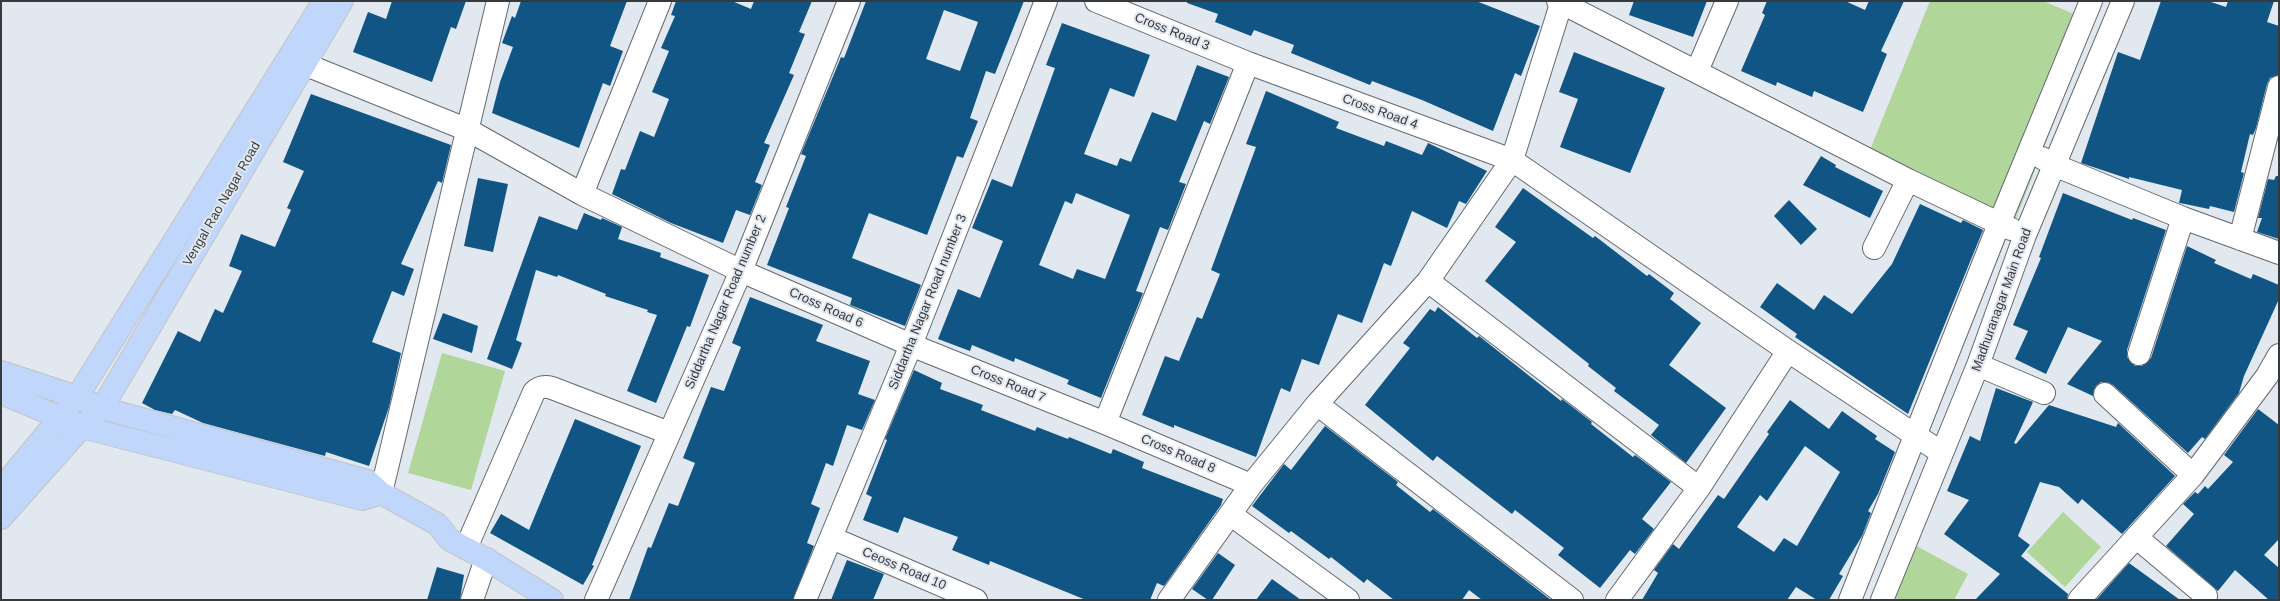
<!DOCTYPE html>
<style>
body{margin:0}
#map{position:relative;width:2280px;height:601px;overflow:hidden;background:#e1e8ef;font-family:Arial,sans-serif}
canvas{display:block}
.frame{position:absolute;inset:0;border:2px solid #373a3d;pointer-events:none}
</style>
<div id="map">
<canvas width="2280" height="601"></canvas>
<div class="frame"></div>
</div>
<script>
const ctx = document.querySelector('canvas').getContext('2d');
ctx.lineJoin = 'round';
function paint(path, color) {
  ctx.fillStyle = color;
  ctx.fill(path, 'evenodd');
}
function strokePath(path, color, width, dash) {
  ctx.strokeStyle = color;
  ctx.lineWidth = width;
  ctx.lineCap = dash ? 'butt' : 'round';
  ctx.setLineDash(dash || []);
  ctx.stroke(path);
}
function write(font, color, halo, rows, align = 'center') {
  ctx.font = font + ' Arial,sans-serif';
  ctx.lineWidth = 4;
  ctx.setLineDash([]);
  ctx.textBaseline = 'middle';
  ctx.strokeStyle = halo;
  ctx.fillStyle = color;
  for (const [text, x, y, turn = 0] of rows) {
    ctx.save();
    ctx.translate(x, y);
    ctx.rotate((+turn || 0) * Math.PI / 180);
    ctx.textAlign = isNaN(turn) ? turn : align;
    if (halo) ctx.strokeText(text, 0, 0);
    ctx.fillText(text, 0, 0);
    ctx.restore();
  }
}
paint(new Path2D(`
 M 1930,1 L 2043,1 L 2093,22 L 2015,221 L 1870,150 Z
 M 442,353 L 505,371 L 471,490 L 408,473 Z
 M 2063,512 L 2101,547 L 2065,587 L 2027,552 Z
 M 1913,544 L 1968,574 L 1954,600 L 1899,600 L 1887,593 Z`), '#b1d69a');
paint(new Path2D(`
 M 392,1 L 466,1 L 456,29 L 451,27 L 432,82 L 353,52 L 368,12 L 386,19 Z
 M 521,1 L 627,1 L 610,46 L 623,51 L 610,86 L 603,83 L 579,148 L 492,113 L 500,82 L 513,47 L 502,43 L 512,16 L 515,18 Z
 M 676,1 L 732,1 L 751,9 L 754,1 L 812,1 L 799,32 L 805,34 L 789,73 L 794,75 L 764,143 L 770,145 L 755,182 L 762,185 L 750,215 L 736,210 L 723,243 L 671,223 L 612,194 L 621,169 L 625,170 L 640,131 L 654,137 L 669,99 L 652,92 L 669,51 L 661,48 L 675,16 L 671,15 Z
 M 866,1 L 1024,1 L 995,74 L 986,71 L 970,118 L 978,121 L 963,158 L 957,156 L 927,235 L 869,213 L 852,258 L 921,285 L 905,326 L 850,305 L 852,298 L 767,265 L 789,208 L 786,207 L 806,156 L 801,154 L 841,57 L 844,58 ZM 944,10 L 978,22 L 960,71 L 926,59 Z
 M 1187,1 L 1476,1 L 1540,26 L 1521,76 L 1515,73 L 1493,131 L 1422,100 L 1372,81 L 1370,85 L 1291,53 L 1294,45 L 1254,30 L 1251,36 L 1215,22 L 1218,14 L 1187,3 Z
 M 1634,1 L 1707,1 L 1693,37 L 1629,15 Z
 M 1767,1 L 1845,1 L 1865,10 L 1869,1 L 1904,1 L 1881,51 L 1887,54 L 1863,112 L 1814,91 L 1812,97 L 1777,82 L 1776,86 L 1741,71 L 1765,15 L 1762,13 Z
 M 2161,1 L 2208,1 L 2226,7 L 2228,1 L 2274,1 L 2267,22 L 2279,26 L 2279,75 L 2270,78 L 2267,84 L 2256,128 L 2253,135 L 2250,134 L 2241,172 L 2244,173 L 2234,212 L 2210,206 L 2209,209 L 2180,203 L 2179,203 L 2182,190 L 2129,177 L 2129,179 L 2081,163 L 2118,52 L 2140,60 Z
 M 1062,23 L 1150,55 L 1134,97 L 1110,88 L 1084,154 L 1117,166 L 1120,158 L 1131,162 L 1152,112 L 1176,121 L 1197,65 L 1229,77 L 1210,124 L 1204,121 L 1179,182 L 1186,184 L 1168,230 L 1160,227 L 1136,291 L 1143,293 L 1101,398 L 1067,384 L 1069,380 L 1015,358 L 1014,362 L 972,345 L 970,351 L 938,339 L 958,289 L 980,298 L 1003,241 L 972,228 L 992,179 L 1012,187 L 1055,68 L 1046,65 ZM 1076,193 L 1130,215 L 1105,279 L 1077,269 L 1073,279 L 1039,265 L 1065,201 L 1072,204 Z
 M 1574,52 L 1665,88 L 1630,173 L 1560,147 L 1578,99 L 1559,92 Z
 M 1266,91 L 1339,122 L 1336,128 L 1384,146 L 1386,141 L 1422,155 L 1428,143 L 1487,171 L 1466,204 L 1459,201 L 1447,228 L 1412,211 L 1391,266 L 1384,263 L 1362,323 L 1338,314 L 1319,365 L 1302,359 L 1290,392 L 1281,388 L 1256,457 L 1174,425 L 1174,428 L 1142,415 L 1165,356 L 1179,361 L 1197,317 L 1202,319 L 1220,274 L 1211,270 L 1256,147 L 1246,144 Z
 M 311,94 L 451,145 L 442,183 L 438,181 L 401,264 L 414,269 L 404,296 L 392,291 L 372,342 L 401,353 L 389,407 L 369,466 L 326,452 L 325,456 L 203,423 L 175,410 L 172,414 L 155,410 L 142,403 L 178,331 L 200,342 L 215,309 L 223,313 L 242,271 L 229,266 L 241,234 L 275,247 L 291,210 L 287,208 L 304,171 L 283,162 Z
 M 1821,156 L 1836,165 L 1835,167 L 1883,191 L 1870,218 L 1803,185 Z
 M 2276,176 L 2279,176 L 2279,239 L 2257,232 L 2262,218 L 2258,218 L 2268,179 L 2274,180 Z
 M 478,178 L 508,184 L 493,252 L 464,246 Z
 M 1523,188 L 1593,238 L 1595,236 L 1647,276 L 1649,274 L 1674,293 L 1670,299 L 1701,323 L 1669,365 L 1726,408 L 1686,463 L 1651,435 L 1659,425 L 1614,391 L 1616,388 L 1588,366 L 1589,364 L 1485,281 L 1516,242 L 1495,227 Z
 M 2063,193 L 2132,220 L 2133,218 L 2166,230 L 2127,350 L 2127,357 L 2135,366 L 2142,366 L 2151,358 L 2187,246 L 2216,260 L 2214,263 L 2251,279 L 2253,274 L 2279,285 L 2279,299 L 2244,376 L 2239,393 L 2205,439 L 2202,437 L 2188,453 L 2113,385 L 2107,382 L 2101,382 L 2096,386 L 2093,396 L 2067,384 L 2102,341 L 2068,327 L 2046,374 L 2015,359 L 2028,331 L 2013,325 L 2041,258 L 2039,257 Z
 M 1789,200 L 1817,229 L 1801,245 L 1774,216 Z
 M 1920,204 L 1961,223 L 1963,220 L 1983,230 L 1908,414 L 1795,337 L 1797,334 L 1760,307 L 1777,283 L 1814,310 L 1824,295 L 1852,314 L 1892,264 Z
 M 584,213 L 601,220 L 602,218 L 622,227 L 618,239 L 661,253 L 660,257 L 709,275 L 690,327 L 687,326 L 656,403 L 627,391 L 657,315 L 647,312 L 648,310 L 605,296 L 606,294 L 558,275 L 557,277 L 536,270 L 516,340 L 522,343 L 512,369 L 487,359 L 539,216 L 577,230 Z
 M 750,297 L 823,325 L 816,341 L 870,361 L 858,394 L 875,400 L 862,430 L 847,425 L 833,466 L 826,463 L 811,504 L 820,508 L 807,543 L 814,546 L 793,600 L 629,600 L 648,547 L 651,548 L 669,503 L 678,506 L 695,463 L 683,458 L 711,387 L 724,391 L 741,347 L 732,343 Z
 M 1438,307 L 1477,338 L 1479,336 L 1561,401 L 1562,399 L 1592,422 L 1591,424 L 1633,457 L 1635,455 L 1671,482 L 1642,519 L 1654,529 L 1635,554 L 1630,550 L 1600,588 L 1558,555 L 1564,548 L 1515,510 L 1512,514 L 1437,456 L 1433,461 L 1365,405 L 1410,348 L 1403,343 L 1430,309 L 1435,312 Z
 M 443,313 L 478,326 L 472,353 L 433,339 Z
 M 914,370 L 942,383 L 940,389 L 983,405 L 981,410 L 1035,431 L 1037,427 L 1068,439 L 1069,437 L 1111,454 L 1113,449 L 1144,462 L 1142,468 L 1223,499 L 1221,505 L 1164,586 L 1157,583 L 1150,600 L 1086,600 L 990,561 L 989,565 L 952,550 L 958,537 L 904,517 L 898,533 L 863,520 L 872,497 L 866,494 L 887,440 L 885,439 Z
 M 1996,388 L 2033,402 L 2014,443 L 2016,444 L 2049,405 L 2116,427 L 2118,423 L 2175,476 L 2122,534 L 2082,499 L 2078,504 L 2059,487 L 2040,482 L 2018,536 L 2030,545 L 2021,556 L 2068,594 L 2067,600 L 1975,600 L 2000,574 L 1944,534 L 1969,500 L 1947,491 L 1970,436 L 1980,441 Z
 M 1790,400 L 1829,429 L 1842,411 L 1877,436 L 1875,439 L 1895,452 L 1878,494 L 1868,511 L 1871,513 L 1862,536 L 1839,574 L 1843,576 L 1829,600 L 1817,600 L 1796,587 L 1787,600 L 1642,600 L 1658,573 L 1654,570 L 1673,544 L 1679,549 L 1718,495 L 1724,499 L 1769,434 L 1767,432 ZM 1805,446 L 1840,472 L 1797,546 L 1784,538 L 1774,552 L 1737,527 L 1760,495 L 1767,501 Z
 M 2258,409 L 2279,425 L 2279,539 L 2264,555 L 2279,568 L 2279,600 L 2269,600 L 2235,570 L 2218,591 L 2166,546 L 2194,514 L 2183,504 L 2195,492 L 2198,494 L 2205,486 L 2208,489 L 2233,462 L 2224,455 Z
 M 575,419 L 641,446 L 592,565 L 594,566 L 583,585 L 490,533 L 501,514 L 529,530 Z
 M 1325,426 L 1398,482 L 1396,485 L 1430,512 L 1433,509 L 1551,600 L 1482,600 L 1469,590 L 1462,600 L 1394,600 L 1367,579 L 1364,583 L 1331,557 L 1329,559 L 1291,531 L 1289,533 L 1252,506 L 1284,464 L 1291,470 Z
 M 1218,553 L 1235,565 L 1212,600 L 1208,600 L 1192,589 Z
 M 847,560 L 884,574 L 873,600 L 831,600 Z
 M 2129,563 L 2180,600 L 2096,600 Z
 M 437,567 L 464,575 L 460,600 L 427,600 Z
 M 1272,579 L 1301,600 L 1256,600 Z`), '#115585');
const minor = new Path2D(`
 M 1096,1 L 1248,63 L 1512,160 L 1788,351 L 1942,453
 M 1558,1 L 1908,180 L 2011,229
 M 304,64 L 468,130 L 582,194 L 741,271 L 911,345 L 1105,423 L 1251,485
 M 1697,71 L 1727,1
 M 2042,158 L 2054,165 L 2183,218 L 2279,253
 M 582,194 L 660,1
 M 2240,239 L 2279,87
 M 1874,248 L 1908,180
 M 1428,281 L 1699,488
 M 2139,354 L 2183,218
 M 1978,365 L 2044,393
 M 2105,394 L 2193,475
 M 1317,404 L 1572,600
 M 1105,423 L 1248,63
 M 381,493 L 498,1
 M 1230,514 L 1348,600
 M 2136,537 L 2206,596
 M 832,538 L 976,600
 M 466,548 L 534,392 C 540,386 545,386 552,388 L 669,433
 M 472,600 L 486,559
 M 596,600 L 741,271 L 849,1
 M 805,600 L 911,345 L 1046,1
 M 1169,600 L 1251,485 L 1317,404 L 1428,281 L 1512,160 L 1562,1
 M 1617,600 L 1699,488 L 1788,351
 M 1850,600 L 1999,224 L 2091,1
 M 1882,600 L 1978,365 L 2025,235 L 2123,1
 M 2079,600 L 2193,475 L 2267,376 L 2279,355`);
const major = new Path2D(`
 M 1,372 L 77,397 L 102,408 L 368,481 L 381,493 L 437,524 L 450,540 L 486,559 L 552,600
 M 1,393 L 82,427 L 362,499 L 381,493
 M 1,489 L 77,397 L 324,1
 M 1,518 L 82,427 L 102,408 L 342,1`);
strokePath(minor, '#63696f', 24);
strokePath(major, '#c3c4c5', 24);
strokePath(minor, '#fff', 22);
strokePath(major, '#c0d6fb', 22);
write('13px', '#373a3d', '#e1e8ef', [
 ["Cross Road 3",1172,32,22],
 ["Cross Road 4",1380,112,20],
 ["Vengal Rao Nagar Road",222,204,-60],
 ["Madhuranagar Main Road",2002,300,-70],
 ["Siddartha Nagar Road number 2",726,302,-67],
 ["Siddartha Nagar Road number 3",928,302,-68],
 ["Cross Road 6",826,308,24],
 ["Cross Road 7",1008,384,22],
 ["Cross Road 8",1178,454,23],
 ["Ceoss Road 10",904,569,23]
]);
</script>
